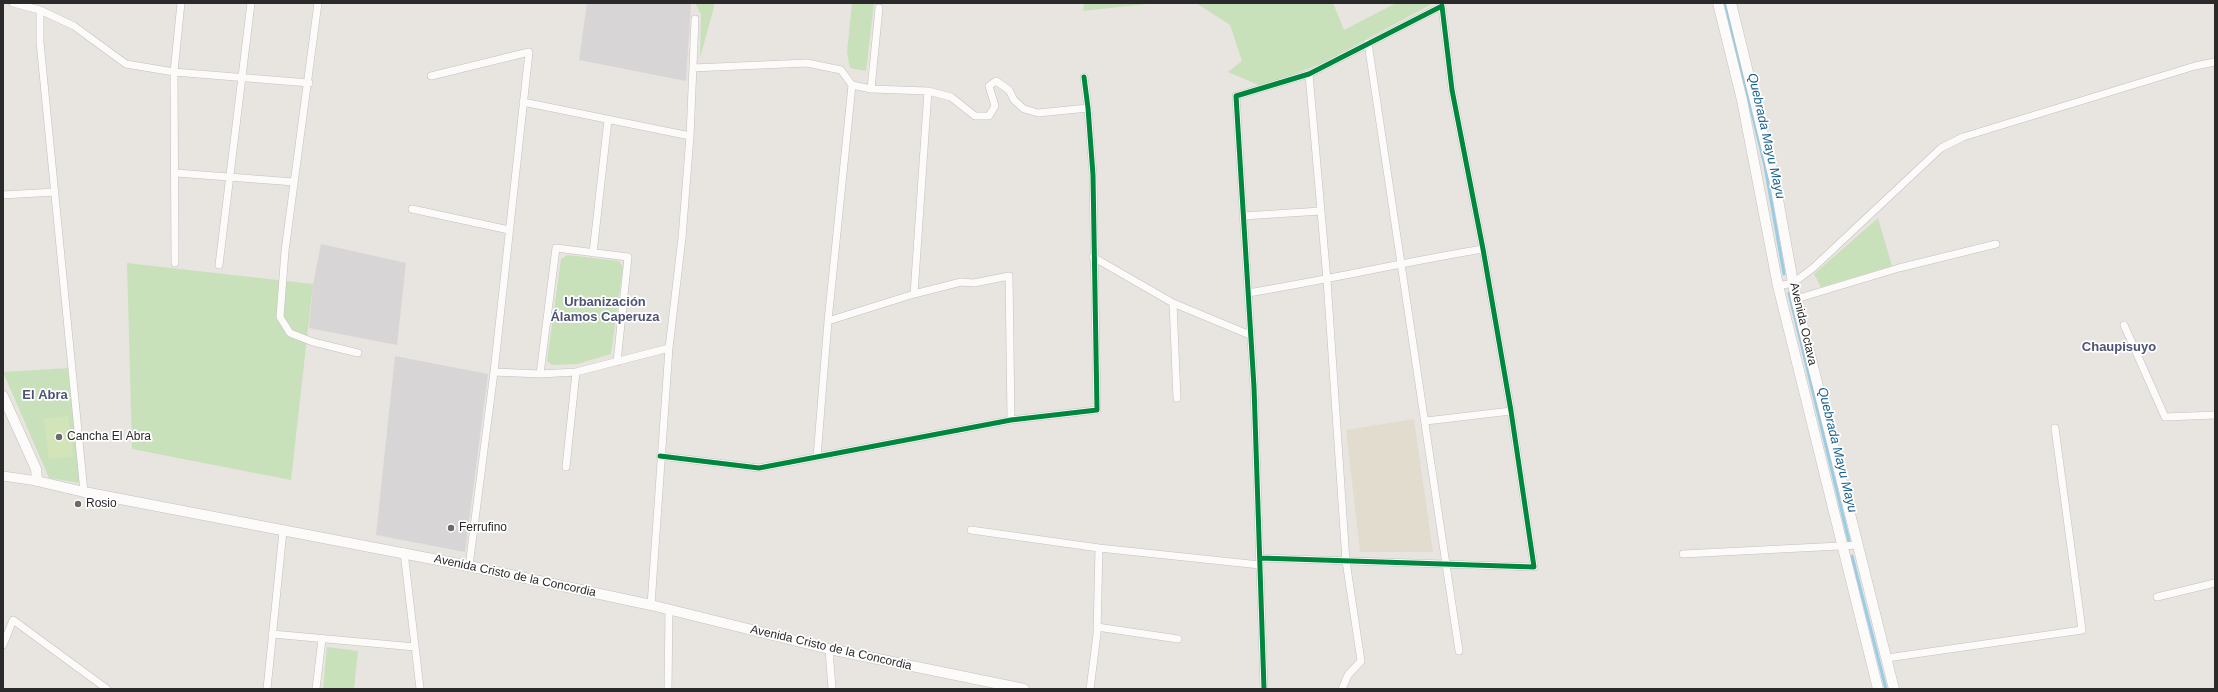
<!DOCTYPE html>
<meta charset="utf-8">
<style>
body{margin:0}
#map{position:relative;width:2218px;height:692px;overflow:hidden;background:#e8e4e0;font-family:Arial,sans-serif}
canvas{display:block}
.frame{position:absolute;inset:0;border:4px solid #2a2a2a;pointer-events:none}
</style>
<div id="map">
<canvas width="2218" height="692"></canvas>
<div class="frame"></div>
</div>
<script>
const ctx = document.querySelector('canvas').getContext('2d');
ctx.lineJoin = 'round';
function paint(path, color) {
  ctx.fillStyle = color;
  ctx.fill(path, 'evenodd');
}
function strokePath(path, color, width, dash) {
  ctx.strokeStyle = color;
  ctx.lineWidth = width;
  ctx.lineCap = dash ? 'butt' : 'round';
  ctx.setLineDash(dash || []);
  ctx.stroke(path);
}
function write(font, color, halo, rows, align = 'center') {
  ctx.font = font + ' Arial,sans-serif';
  ctx.lineWidth = 3.5;
  ctx.setLineDash([]);
  ctx.textBaseline = 'middle';
  ctx.strokeStyle = halo;
  ctx.fillStyle = color;
  for (const [text, x, y, turn = 0] of rows) {
    ctx.save();
    ctx.translate(x, y);
    ctx.rotate((+turn || 0) * Math.PI / 180);
    ctx.textAlign = isNaN(turn) ? turn : align;
    if (halo) ctx.strokeText(text, 0, 0);
    ctx.fillText(text, 0, 0);
    ctx.restore();
  }
}
paint(new Path2D(`
 M 587,3 L 691,3 L 686,81 L 579,60 Z
 M 321,244 L 406,263 L 397,345 L 309,328 L 313,284 Z
 M 395,356 L 488,374 L 465,552 L 376,535 Z`), '#d8d5d7');
paint(new Path2D(`
 M 1414,419 L 1433,552 L 1360,552 L 1346,430 Z`), '#e2dccf');
paint(new Path2D(`
 M 695,3 L 714,3 L 714,7 L 700,58 L 701,14 Z
 M 852,3 L 874,3 L 866,71 L 850,68 L 847,52 Z
 M 1084,3 L 1156,3 L 1083,11 Z
 M 1196,3 L 1333,3 L 1344,30 L 1396,3 L 1434,3 L 1324,62 L 1263,87 L 1228,72 L 1242,61 L 1230,25 Z
 M 1878,218 L 1892,266 L 1821,287 L 1814,274 Z
 M 568,255 L 619,261 L 623,267 L 611,354 L 577,364 L 552,365 L 547,361 L 561,259 Z
 M 127,263 L 313,284 L 291,480 L 132,449 Z
 M 68,368 L 80,483 L 49,478 L 3,372 Z
 M 327,647 L 358,651 L 354,689 L 323,689 Z`), '#c9e1bb');
paint(new Path2D(`
 M 68,416 L 73,456 L 49,459 L 44,419 Z`), '#d3e5b8');
strokePath(new Path2D(`
 M 1725,3 L 1765,166 L 1784,274
 M 1789,293 L 1849,541
 M 1852,556 L 1886,689`), '#98cde5', 3);
const minor = new Path2D(`
 M 13,3 L 40,10 L 74,26 L 126,64 L 174,72 L 309,83
 M 318,3 L 285,251 L 280,317 L 290,333 L 313,342 L 358,353
 M 40,10 L 40,42 L 84,492
 M 1368,43 L 1459,651
 M 693,68 L 807,63 L 841,70 L 852,85
 M 1309,74 L 1327,280 L 1346,561 L 1361,661 L 1348,675 L 1342,689
 M 431,76 L 529,52 L 494,372 L 469,566
 M 871,89 L 928,91 L 951,97 L 975,116 L 989,116 L 995,106 L 989,86 L 996,81 L 1009,90 L 1014,100 L 1024,109 L 1038,113 L 1088,108
 M 523,102 L 690,136
 M 176,173 L 294,182
 M 3,195 L 55,192
 M 412,209 L 509,230
 M 1243,216 L 1321,211
 M 593,253 L 608,120
 M 1093,257 L 1173,303 L 1250,335
 M 175,263 L 174,72 L 181,3
 M 219,265 L 251,3
 M 1778,286 L 1793,283 L 1813,268 L 1941,148 L 1963,137 L 2195,66 L 2215,62
 M 1248,293 C 1327,280 1404,262 1483,249
 M 914,294 L 928,91
 M 1796,299 L 1899,268 L 1996,244
 M 1173,303 L 1177,398
 M 828,321 L 914,294 L 961,282 L 974,283 L 1009,276 L 1011,420
 M 2124,325 L 2165,417 L 2215,415
 M 494,372 L 540,374 L 576,372 L 669,348
 M 540,374 L 556,248 L 628,257 L 617,362
 M 1426,421 L 1511,411
 M 660,456 L 759,468 L 1011,420 L 1097,410 L 1093,175 L 1088,108 L 1084,77
 M 817,457 L 828,321 L 852,85 L 871,89 L 879,8
 M 566,467 L 576,372
 M 971,530 L 1099,548 L 1260,565
 M 404,552 L 420,689
 M 1683,554 L 1859,545
 M 1260,558 L 1534,567 L 1511,411 L 1483,249 L 1452,90 L 1442,6 L 1309,74 L 1236,96 L 1254,387 L 1264,689
 M 2157,597 L 2215,583
 M 651,605 L 669,348 L 682,238 L 690,136 L 695,19
 M 1097,627 L 1178,639
 M 272,634 L 415,647
 M 3,645 L 13,620 L 107,689
 M 829,649 L 832,689
 M 1887,658 L 2082,630 L 2055,428
 M 267,689 L 283,531
 M 316,689 L 322,639
 M 668,689 L 669,609
 M 1090,689 L 1097,634 L 1099,548`);
const tertiary = new Path2D(`
 M 3,476 L 37,481`);
const secondary = new Path2D(`
 M 1718,3 L 1742,100 L 1778,286 L 1878,689
 M 1731,3 L 1775,183 L 1796,299 L 1894,689
 M 3,396 L 36,469 L 37,481 L 84,492 L 469,566 L 651,605 L 829,649 L 1024,689`);
strokePath(minor, '#c2c0c1', 8);
strokePath(tertiary, '#c2c0c1', 10);
strokePath(secondary, '#c2c0c1', 11);
strokePath(minor, '#fcfbfa', 7);
strokePath(tertiary, '#fcfbfa', 9);
strokePath(secondary, '#fcfbfa', 10);
strokePath(new Path2D(`
 M 660,456 L 759,468 L 1011,420 L 1097,410 L 1093,175 L 1088,108 L 1084,77
 M 1260,558 L 1534,567 L 1511,411 L 1483,249 L 1452,90 L 1442,6 L 1309,74 L 1236,96 L 1254,387 L 1264,689`), '#00873e', 5);
for (const [x, y, r, color] of [
 [59,437,4,"#6c6b6a"],
 [78,504,4,"#6c6b6a"],
 [451,528,4,"#6c6b6a"]
]) {
  const dot = new Path2D();
  dot.arc(x, y, r, 0, 2 * Math.PI);
  ctx.fillStyle = color;
  ctx.fill(dot);
  strokePath(dot, '#fff', 1.5);
}
write('12px', '#2a2a2a', '#fff', [
 ["Avenida Octava",1803,324,77],
 ["Avenida Cristo de la Concordia",515,576,12],
 ["Avenida Cristo de la Concordia",831,648,13]
]);
write('12px', '#2a2a2a', '#fff', [
 ["Cancha El Abra",67,437],
 ["Rosio",86,504],
 ["Ferrufino",459,528]
], 'left');
write('italic 13px', '#166191', '#fff', [
 ["Quebrada Mayu Mayu",1766,136,77],
 ["Quebrada Mayu Mayu",1837,450,76]
]);
write('bold 13px', '#4d5277', '#fff', [
 ["Urbanización",605,302],
 ["Álamos Caperuza",605,317],
 ["Chaupisuyo",2119,347],
 ["El Abra",45,395]
]);
</script>
